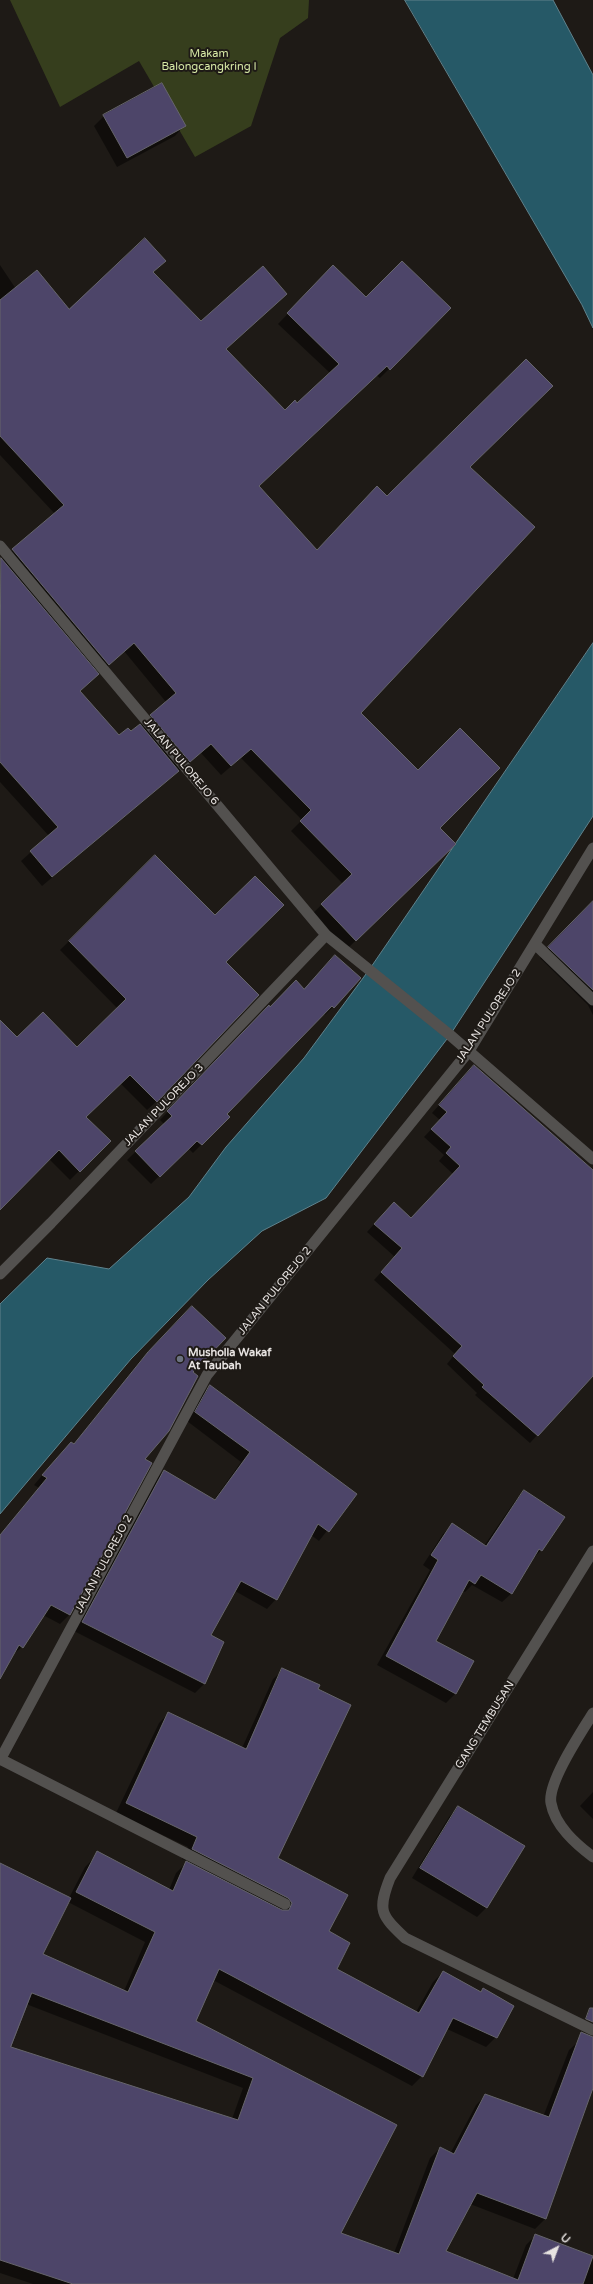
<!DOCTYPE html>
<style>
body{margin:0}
#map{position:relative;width:593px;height:2284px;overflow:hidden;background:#1e1a16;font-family:"Varela Round",sans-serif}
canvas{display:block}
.north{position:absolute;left:537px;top:2228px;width:40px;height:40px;-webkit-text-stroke:3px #1e1a16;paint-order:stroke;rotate:42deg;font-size:11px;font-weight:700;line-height:16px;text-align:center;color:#e7e3e1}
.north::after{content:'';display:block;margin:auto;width:14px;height:18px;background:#e7e3e1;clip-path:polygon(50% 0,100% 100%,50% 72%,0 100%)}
</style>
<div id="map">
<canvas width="593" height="2284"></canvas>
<div class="north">U</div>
</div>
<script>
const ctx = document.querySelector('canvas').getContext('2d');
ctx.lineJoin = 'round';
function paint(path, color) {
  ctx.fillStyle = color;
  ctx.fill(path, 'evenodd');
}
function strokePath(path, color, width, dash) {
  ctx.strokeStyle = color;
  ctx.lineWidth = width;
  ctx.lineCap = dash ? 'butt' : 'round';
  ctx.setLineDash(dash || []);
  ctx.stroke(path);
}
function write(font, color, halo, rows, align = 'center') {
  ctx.font = font + ' "Varela Round",sans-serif';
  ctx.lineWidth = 4;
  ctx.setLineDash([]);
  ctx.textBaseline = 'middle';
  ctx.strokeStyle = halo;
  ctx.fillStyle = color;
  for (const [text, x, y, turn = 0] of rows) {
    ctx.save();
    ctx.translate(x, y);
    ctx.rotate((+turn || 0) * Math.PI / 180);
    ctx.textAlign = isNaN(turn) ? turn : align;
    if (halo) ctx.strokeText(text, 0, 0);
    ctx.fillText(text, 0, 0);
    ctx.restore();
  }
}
paint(new Path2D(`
 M 10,0 L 309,0 L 308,18 L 280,38 L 251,126 L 195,157 L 139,61 L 60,107 Z`), '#363e1d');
const water = new Path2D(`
 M 405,0 L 553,0 L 593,75 L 593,328 L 582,305 Z
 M 593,643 L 593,816 L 450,1035 L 326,1198 L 262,1231 L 208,1280 L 131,1359 L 0,1514 L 0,1304 L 47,1258 L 109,1269 L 189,1197 L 226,1147 L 304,1058 L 369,970 Z`);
paint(water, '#265967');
strokePath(water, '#60828c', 1);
paint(new Path2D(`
 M 104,116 L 184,126 L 175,136 L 117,167 L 94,126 Z
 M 403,263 L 450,308 L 380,378 L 376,375 L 258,487 L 316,551 L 387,497 L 469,467 L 359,713 L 439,828 L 454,844 L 346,950 L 312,914 L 343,884 L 291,831 L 302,820 L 241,758 L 221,775 L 201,753 L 42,886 L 21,861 L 49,836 L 0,782 L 0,561 L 55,514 L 0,455 L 0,265 L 16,289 L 69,310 L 152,273 L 201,323 L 286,294 L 225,349 L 285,411 L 297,405 L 330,373 L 278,324 L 333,267 L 366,299 ZM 124,651 L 166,702 L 140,726 L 131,733 L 119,736 L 79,692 Z
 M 155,857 L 225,962 L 157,1101 L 147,1110 L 120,1083 L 85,1117 L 109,1141 L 70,1180 L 49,1159 L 0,1209 L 0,1021 L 17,1038 L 77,1048 L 118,1009 L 60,950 Z
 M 593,903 L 593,1015 L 588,1005 L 540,958 Z
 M 335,956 L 333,1007 L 325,1015 L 323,1013 L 225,1114 L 229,1117 L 193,1153 L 188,1148 L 151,1184 L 127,1160 L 164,1124 L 160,1120 L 260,1015 L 304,990 Z
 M 467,1074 L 593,1173 L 593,1374 L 530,1443 L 475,1395 L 477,1393 L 447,1364 L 455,1354 L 374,1280 L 395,1257 L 367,1232 L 386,1211 L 411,1219 L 453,1174 L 439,1161 L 444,1155 L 424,1137 L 440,1120 L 432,1113 Z
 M 183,1316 L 191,1373 L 144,1459 L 151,1463 L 69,1615 L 60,1624 L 43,1615 L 22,1647 L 12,1655 L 0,1678 L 0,1534 L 39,1488 L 34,1485 L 62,1452 L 71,1443 L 73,1445 L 139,1362 Z
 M 210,1386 L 356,1494 L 319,1541 L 311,1535 L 276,1599 L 267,1609 L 235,1591 L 210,1636 L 223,1642 L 204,1684 L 195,1693 L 74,1631 L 155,1480 L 164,1471 L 214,1500 L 241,1462 L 187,1421 L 201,1395 Z
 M 524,1491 L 541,1550 L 532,1560 L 512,1593 L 502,1602 L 472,1585 L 465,1592 L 462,1591 L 434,1641 L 456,1693 L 446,1703 L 377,1665 L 430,1570 L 423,1565 L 443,1534 L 452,1525 L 484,1546 L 515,1501 Z
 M 283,1670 L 277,1858 L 327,1931 L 335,1970 L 416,2012 L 433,1982 L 443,1972 L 480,1992 L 483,1989 L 496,2037 L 486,2047 L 447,2029 L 422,2076 L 412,2086 L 213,1980 L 195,2021 L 396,2126 L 339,2234 L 394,2253 L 430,2158 L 440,2148 L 450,2154 L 476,2105 L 486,2095 L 543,2117 L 569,2050 L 579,2041 L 593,2046 L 593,2087 L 545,2219 L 535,2229 L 470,2204 L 445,2252 L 513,2279 L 526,2245 L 536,2235 L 593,2257 L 593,2284 L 33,2284 L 0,2273 L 0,1864 L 69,1898 L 85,1867 L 95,1857 L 169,1890 L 176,1873 L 188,1861 L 182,1859 L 188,1847 L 116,1813 L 159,1723 L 169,1713 L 242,1748 L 273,1679 ZM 68,1902 L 145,1942 L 124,1991 L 42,1955 ZM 26,2004 L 243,2088 L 232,2119 L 10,2048 Z
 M 593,1792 L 593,1819 L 580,1806 Z
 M 458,1807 L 523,1846 L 486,1908 L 477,1917 L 412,1878 L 449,1817 Z`), '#0007');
const building = new Path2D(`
 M 162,83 L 186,126 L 127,158 L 103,115 Z
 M 145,238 L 166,261 L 153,272 L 201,321 L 263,266 L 287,294 L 226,349 L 285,410 L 295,400 L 297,403 L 339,364 L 287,313 L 333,265 L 366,297 L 402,261 L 451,308 L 390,370 L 387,366 L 259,486 L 317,550 L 377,486 L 387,496 L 526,359 L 553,386 L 470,467 L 535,527 L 361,713 L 418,770 L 460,728 L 500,768 L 440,828 L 456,844 L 356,941 L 321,904 L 352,874 L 300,821 L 311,810 L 251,749 L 231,766 L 211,744 L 190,762 L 150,715 L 176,693 L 134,643 L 109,665 L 12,549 L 64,505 L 0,436 L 0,300 L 37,270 L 69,309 Z
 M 1,558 L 99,674 L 80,691 L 119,735 L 128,728 L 131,731 L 140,724 L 179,771 L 52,877 L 30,851 L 58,827 L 0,762 Z
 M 155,855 L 215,915 L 255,876 L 284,905 L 226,962 L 259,995 L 157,1102 L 130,1075 L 86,1117 L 111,1141 L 80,1172 L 59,1150 L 0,1210 L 0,1020 L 17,1037 L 43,1012 L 77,1047 L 126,999 L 69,941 Z
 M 593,901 L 593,990 L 548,947 Z
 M 335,955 L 361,978 L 334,1008 L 332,1006 L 227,1114 L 230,1117 L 202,1145 L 197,1141 L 160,1177 L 135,1151 L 172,1116 L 167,1111 L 269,1005 L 270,1007 L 296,980 L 304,989 Z
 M 474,1065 L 593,1170 L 593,1376 L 538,1436 L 482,1387 L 484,1385 L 453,1356 L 462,1346 L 381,1272 L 402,1248 L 374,1224 L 394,1202 L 411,1218 L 460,1166 L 446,1153 L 451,1147 L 431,1129 L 447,1112 L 439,1105 Z
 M 192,1306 L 226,1338 L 193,1372 L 198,1376 L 169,1431 L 145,1459 L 152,1463 L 70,1615 L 51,1605 L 23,1648 L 19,1645 L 0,1679 L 0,1535 L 47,1478 L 42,1475 L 71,1442 L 74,1444 L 148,1352 Z
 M 210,1385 L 357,1494 L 329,1532 L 318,1524 L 277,1600 L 241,1581 L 211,1635 L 224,1642 L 205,1684 L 82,1622 L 164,1470 L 215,1500 L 250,1452 L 195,1412 Z
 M 524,1490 L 565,1517 L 542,1551 L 539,1549 L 512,1594 L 481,1575 L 475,1584 L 469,1580 L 436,1641 L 474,1661 L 456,1694 L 386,1656 L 438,1560 L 431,1555 L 452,1523 L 486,1546 Z
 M 282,1668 L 320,1685 L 318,1689 L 351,1705 L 278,1858 L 348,1895 L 329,1931 L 350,1943 L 337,1969 L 419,2013 L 443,1971 L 481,1992 L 483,1988 L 514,2006 L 497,2038 L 453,2018 L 423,2077 L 219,1969 L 196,2021 L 397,2125 L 341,2233 L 399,2254 L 440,2147 L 454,2154 L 485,2094 L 549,2117 L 581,2032 L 593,2037 L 593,2088 L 546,2219 L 477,2193 L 446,2251 L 518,2280 L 535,2234 L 593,2256 L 583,2284 L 73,2284 L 0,2260 L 0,1863 L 71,1898 L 43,1954 L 128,1992 L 155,1932 L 76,1892 L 97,1851 L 173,1891 L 186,1861 L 282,1910 L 289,1910 L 292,1903 L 288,1898 L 192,1849 L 197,1837 L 126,1803 L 168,1712 L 246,1749 ZM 32,1993 L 253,2078 L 238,2120 L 11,2047 Z
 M 458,1806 L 525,1846 L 487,1908 L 420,1868 Z
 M 590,2008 L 593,2008 L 593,2022 L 586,2019 Z`);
paint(building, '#4d4569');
strokePath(building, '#66656b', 1);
strokePath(new Path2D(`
 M 0,546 L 326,935 L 450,1035 L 593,1159
 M 535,944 L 593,1000
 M 0,1274 L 51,1223 L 326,935
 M 593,1551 L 390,1878 C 377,1911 381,1915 405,1938 L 593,2030
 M 593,1713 C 582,1731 547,1783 551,1803 C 555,1826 576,1844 593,1857
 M 0,1759 L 285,1904
 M 0,1760 L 207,1375 L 469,1051 L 593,848`), '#53514f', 11);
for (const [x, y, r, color] of [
 [180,1359,4,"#6b7280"]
]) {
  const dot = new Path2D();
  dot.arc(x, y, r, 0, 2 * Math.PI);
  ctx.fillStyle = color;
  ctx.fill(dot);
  strokePath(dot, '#1e1a16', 1.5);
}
write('11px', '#d7e9a6', '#1e1a16', [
 ["Makam",209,54],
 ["Balongcangkring I",209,67]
]);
write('11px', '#e7e3e1', '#1e1a16', [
 ["JALAN PULOREJO 6",181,762,50],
 ["JALAN PULOREJO 2",489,1016,-57],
 ["JALAN PULOREJO 3",164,1105,-46],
 ["JALAN PULOREJO 2",275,1291,-51],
 ["JALAN PULOREJO 2",104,1564,-62],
 ["GANG TEMBUSAN",485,1725,-58]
]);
write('bold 11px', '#e7e3e1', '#1e1a16', [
 ["Musholla Wakaf",188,1353],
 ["At Taubah",188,1366]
], 'left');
</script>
